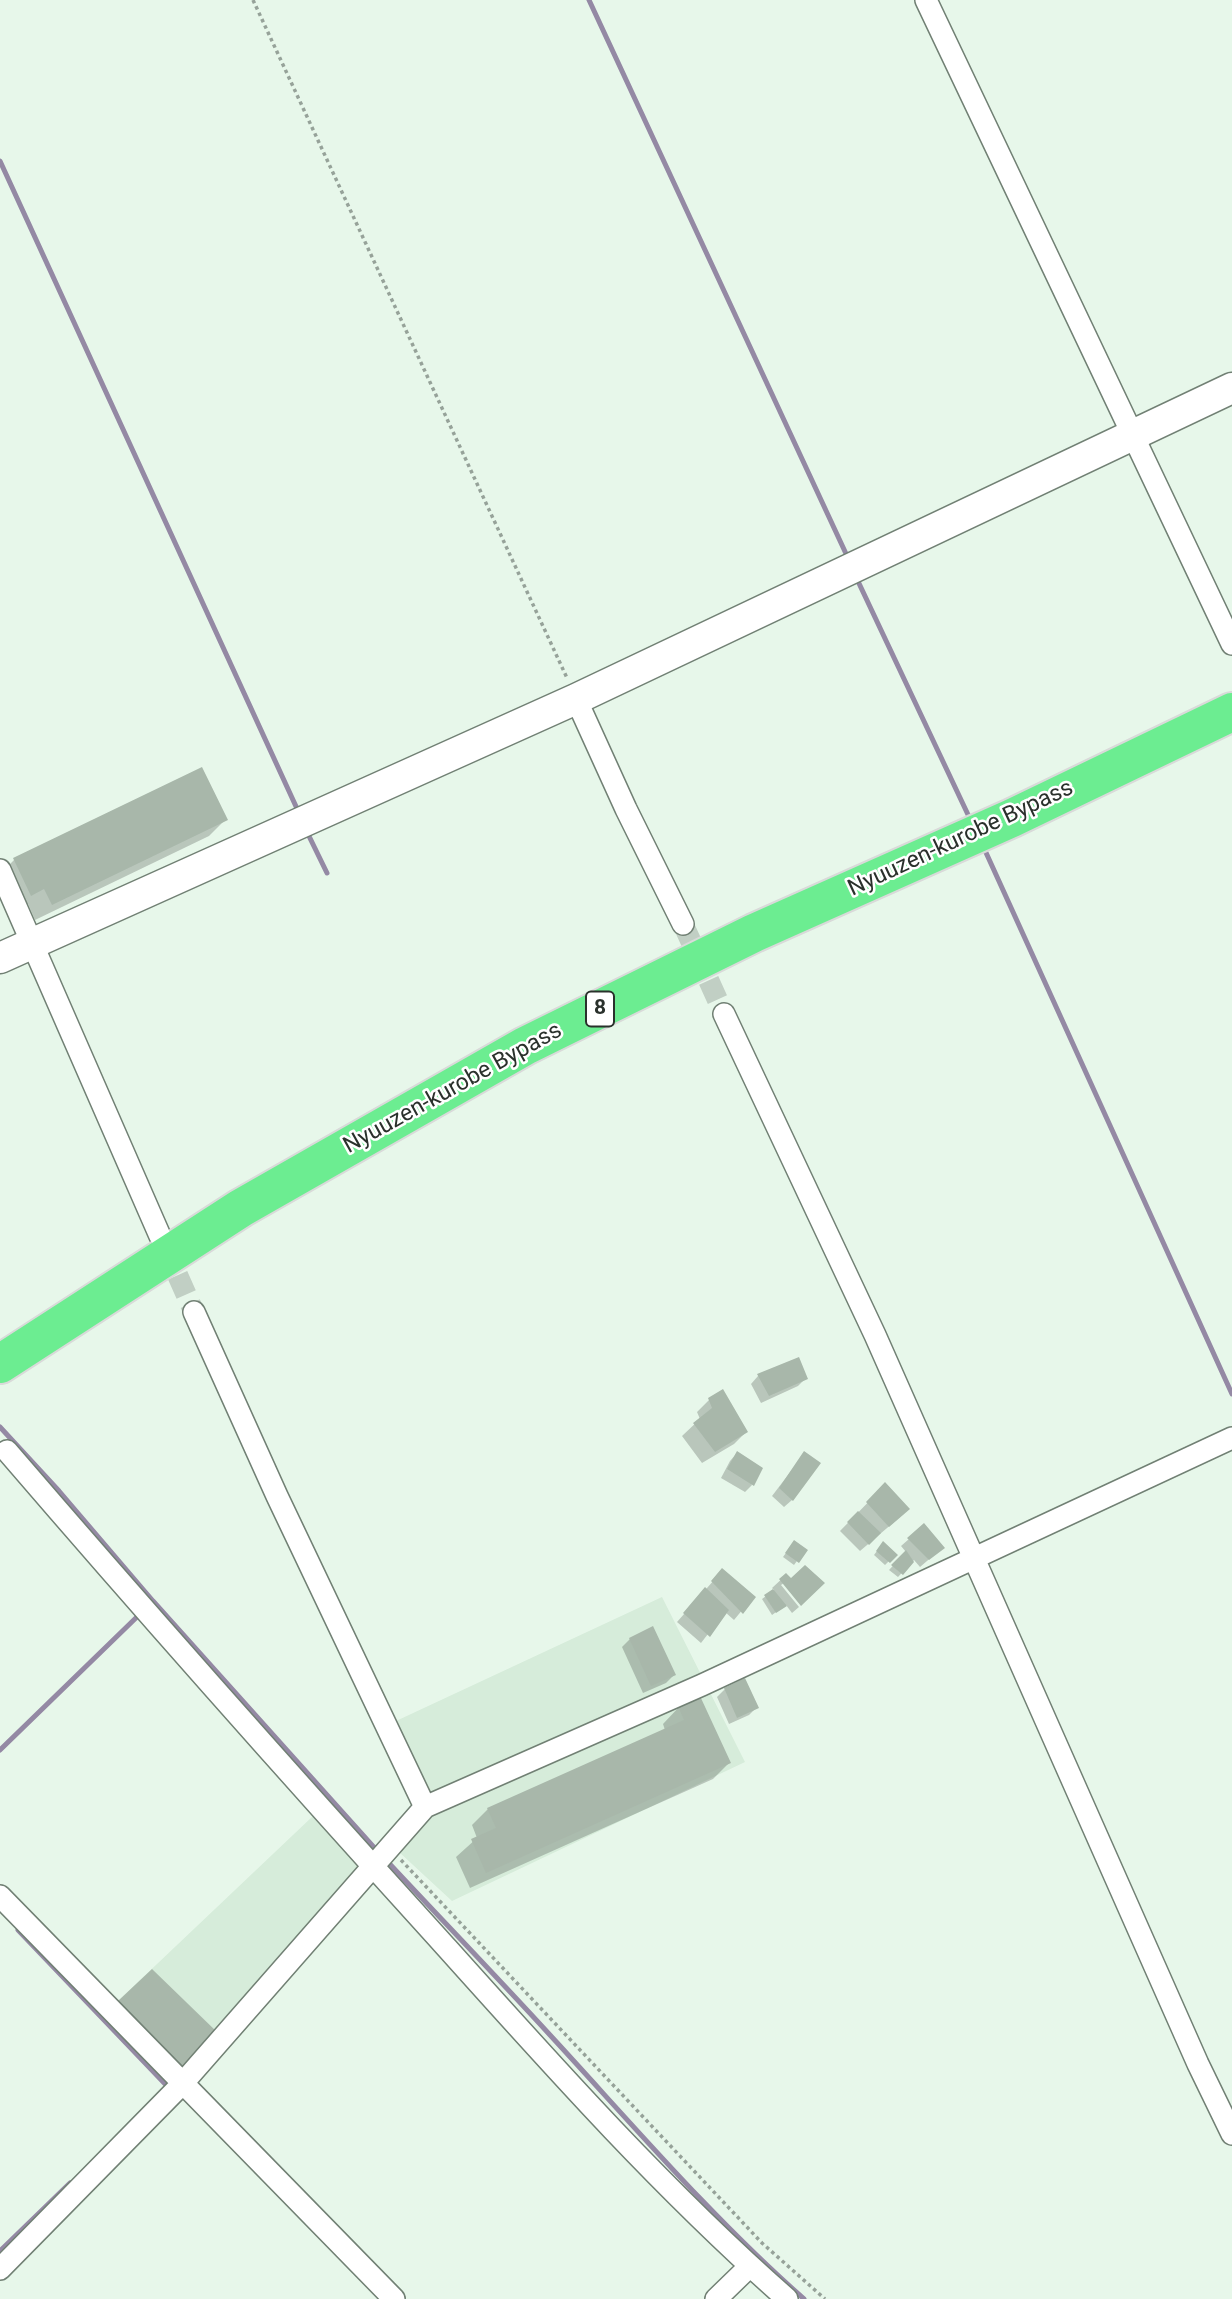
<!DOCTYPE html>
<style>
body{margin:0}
canvas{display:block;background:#e7f7ea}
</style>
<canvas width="1232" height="2299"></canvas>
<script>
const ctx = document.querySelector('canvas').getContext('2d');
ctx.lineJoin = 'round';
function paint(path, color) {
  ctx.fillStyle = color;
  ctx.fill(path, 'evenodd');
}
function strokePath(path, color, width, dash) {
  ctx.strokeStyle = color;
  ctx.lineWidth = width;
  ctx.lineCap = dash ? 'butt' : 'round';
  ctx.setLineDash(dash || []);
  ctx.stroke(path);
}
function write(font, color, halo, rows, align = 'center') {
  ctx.font = font + ' Roboto,sans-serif';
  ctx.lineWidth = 5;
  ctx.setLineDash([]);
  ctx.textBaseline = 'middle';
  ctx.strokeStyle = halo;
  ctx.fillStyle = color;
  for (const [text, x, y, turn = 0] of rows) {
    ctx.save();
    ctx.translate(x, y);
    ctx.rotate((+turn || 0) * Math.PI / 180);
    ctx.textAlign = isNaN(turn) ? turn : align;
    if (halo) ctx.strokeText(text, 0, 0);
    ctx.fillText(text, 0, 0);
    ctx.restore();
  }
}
paint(new Path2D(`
 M 662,1597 L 745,1762 L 452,1901 L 399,1852 L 433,1811 L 396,1721 Z
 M 313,1816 L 364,1867 L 185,2071 L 118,2001 Z`), '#d6ecda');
paint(new Path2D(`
 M 226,819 L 209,836 L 35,920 L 28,904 L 15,911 L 0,874 L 14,860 Z
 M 758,1376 L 806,1378 L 798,1386 L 761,1403 L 751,1384 Z
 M 710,1399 L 746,1432 L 734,1444 L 702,1463 L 682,1436 L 700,1419 L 697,1412 Z
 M 737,1453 L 752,1485 L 745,1492 L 721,1478 L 730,1461 Z
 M 804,1454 L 792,1500 L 784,1507 L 772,1496 Z
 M 885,1485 L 900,1517 L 860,1551 L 840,1531 Z
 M 909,1539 L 934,1555 L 920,1567 L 914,1560 L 898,1577 L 889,1570 L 906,1552 L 901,1546 Z
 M 791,1546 L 805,1550 L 794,1565 L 783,1557 Z
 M 880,1547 L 895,1555 L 885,1565 L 874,1555 Z
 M 722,1571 L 753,1597 L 734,1620 L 725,1612 L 701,1643 L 677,1622 Z
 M 786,1575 L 791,1581 L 823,1583 L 784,1583 L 781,1585 L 799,1607 L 792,1613 L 786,1605 L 772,1615 L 762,1599 L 774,1590 L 772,1588 Z
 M 630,1639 L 674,1675 L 666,1683 L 643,1693 L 622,1647 Z
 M 725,1689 L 756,1708 L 749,1715 L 729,1724 L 717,1697 Z
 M 679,1707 L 729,1763 L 713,1779 L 470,1888 L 456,1857 L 477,1838 L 472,1825 L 488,1809 L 665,1730 L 663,1724 Z`), '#0003');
strokePath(new Path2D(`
 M 589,0 L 848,558
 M 0,161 L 299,813
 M 856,577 L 971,821
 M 307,832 L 327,873
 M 983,846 L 1232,1394
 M 0,1427 L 59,1491 L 153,1601 L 379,1853
 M 0,1750 L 141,1613
 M 386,1860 C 441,1919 496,1976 550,2035 C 633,2125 712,2218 804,2299
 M 18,1930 L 168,2087 L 165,2090
 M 0,2251 L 70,2183`), '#9489a4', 5);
paint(new Path2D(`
 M 202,767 L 228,820 L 52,905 L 44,889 L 31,896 L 13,858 Z
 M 799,1357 L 808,1379 L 769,1396 L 757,1374 Z
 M 723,1389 L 748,1432 L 715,1452 L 693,1423 L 712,1408 L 708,1398 Z
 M 737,1451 L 763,1468 L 754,1486 L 727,1469 Z
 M 804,1451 L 821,1463 L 793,1501 L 779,1488 Z
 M 885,1482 L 910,1509 L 889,1527 L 866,1502 Z
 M 858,1511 L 881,1533 L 869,1545 L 847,1522 Z
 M 924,1523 L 945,1548 L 929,1560 L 907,1538 Z
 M 794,1540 L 808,1550 L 799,1563 L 785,1553 Z
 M 883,1541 L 898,1555 L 890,1563 L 876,1551 Z
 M 906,1550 L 914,1562 L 903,1575 L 891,1565 Z
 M 805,1565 L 825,1583 L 801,1606 L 779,1579 L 786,1573 L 791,1578 Z
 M 722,1568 L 756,1597 L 743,1614 L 711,1581 Z
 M 705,1587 L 729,1610 L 710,1637 L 683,1613 Z
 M 773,1589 L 787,1606 L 776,1613 L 764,1595 Z
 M 653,1626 L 676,1675 L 651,1686 L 629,1638 Z
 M 745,1678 L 759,1708 L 737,1718 L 724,1688 Z
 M 700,1696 L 731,1763 L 486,1873 L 471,1839 L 496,1828 L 487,1808 L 684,1720 L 678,1706 Z
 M 152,1969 L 218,2033 L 185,2071 L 118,2001 Z`), '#a8b7aa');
strokePath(new Path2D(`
 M 683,924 L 724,1014
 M 165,1247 L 194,1312`), '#c1cfc4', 21, [21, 10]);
const street = new Path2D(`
 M 926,0 L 1232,644
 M 576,699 L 626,809 L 683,924
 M 0,870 L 160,1236
 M 724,1014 L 875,1335 L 1198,2064 L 1232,2134
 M 194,1312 L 277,1496 L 425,1807
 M 7,1451 C 148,1615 292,1777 437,1937 C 549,2062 661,2188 787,2299
 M 0,1896 L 394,2299
 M 0,2269 L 182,2084 L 425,1807 L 702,1685 L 1232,1438
 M 716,2299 L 750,2266`);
const secondary = new Path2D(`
 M 0,958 L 576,699 L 1232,388`);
const highway = new Path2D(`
 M 0,1364 L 241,1208 L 525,1046 L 754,933 L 1012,818 L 1232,712`);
strokePath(street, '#718074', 24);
strokePath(secondary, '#718074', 33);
strokePath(highway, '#d9dad9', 42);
strokePath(new Path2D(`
 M 253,0 L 567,678
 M 401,1860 L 762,2243 L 825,2299`), '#96a299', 3.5, [3.5, 3.5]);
strokePath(street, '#fff', 21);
strokePath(secondary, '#fff', 30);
strokePath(highway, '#6ced91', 38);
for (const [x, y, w] of [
 [600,1009,28]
]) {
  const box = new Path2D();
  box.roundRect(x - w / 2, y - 17.5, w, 35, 5);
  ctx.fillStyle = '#fff';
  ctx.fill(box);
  strokePath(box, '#2a312c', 2);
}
write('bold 21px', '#2a312c', null, [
 ["8",600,1009]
]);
write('23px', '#2a312c', '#fff', [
 ["Nyuuzen-kurobe Bypass",961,839,-25],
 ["Nyuuzen-kurobe Bypass",453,1089,-29]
]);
</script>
